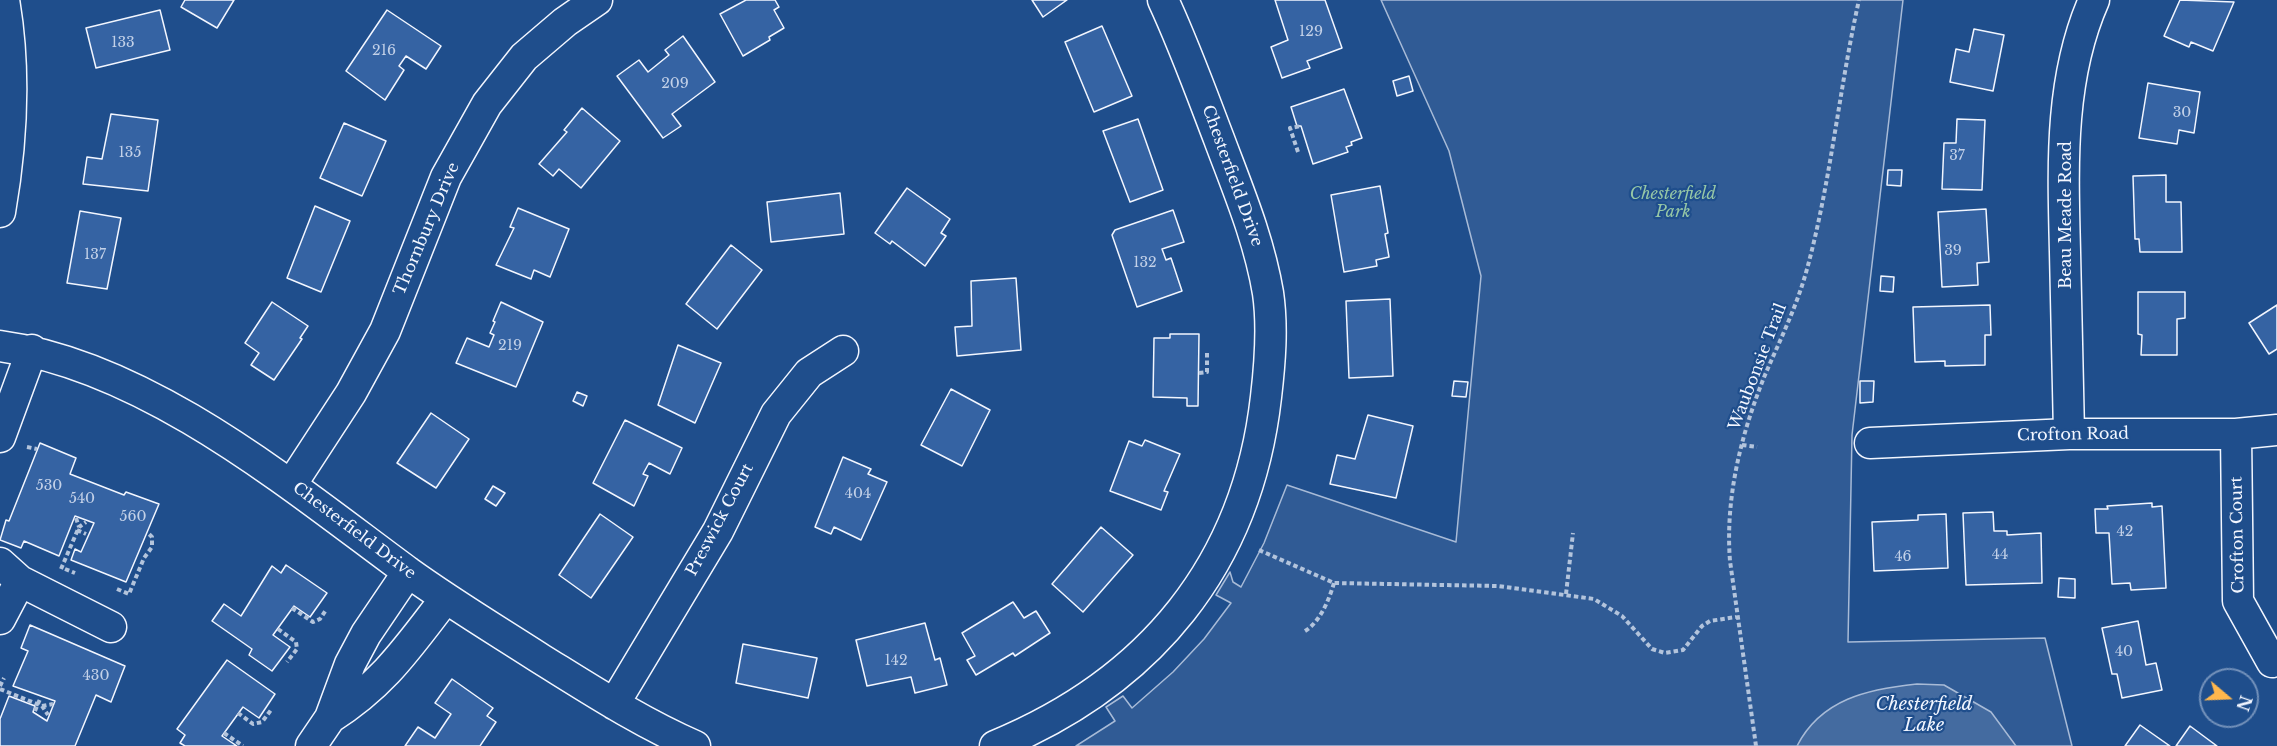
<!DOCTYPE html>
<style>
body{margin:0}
#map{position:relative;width:2277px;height:746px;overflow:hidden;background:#1f4e8c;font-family:"Libre Baskerville",serif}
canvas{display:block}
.north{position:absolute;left:2199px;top:668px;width:60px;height:60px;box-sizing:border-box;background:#1f4e8c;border:2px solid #7391ba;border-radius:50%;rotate:109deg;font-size:16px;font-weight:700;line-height:24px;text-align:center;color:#f2f6ff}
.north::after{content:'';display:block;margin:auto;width:21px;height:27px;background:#ffb74d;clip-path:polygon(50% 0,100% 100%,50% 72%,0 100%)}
</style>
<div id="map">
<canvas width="2277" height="746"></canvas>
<div class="north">N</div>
</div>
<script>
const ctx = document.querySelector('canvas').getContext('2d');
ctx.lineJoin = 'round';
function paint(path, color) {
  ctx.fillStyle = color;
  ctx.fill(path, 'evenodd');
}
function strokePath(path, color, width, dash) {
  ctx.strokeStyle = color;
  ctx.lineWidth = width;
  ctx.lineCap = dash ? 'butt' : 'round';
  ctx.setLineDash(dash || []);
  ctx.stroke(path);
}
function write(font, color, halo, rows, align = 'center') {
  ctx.font = font + ' "Libre Baskerville",serif';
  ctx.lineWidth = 4.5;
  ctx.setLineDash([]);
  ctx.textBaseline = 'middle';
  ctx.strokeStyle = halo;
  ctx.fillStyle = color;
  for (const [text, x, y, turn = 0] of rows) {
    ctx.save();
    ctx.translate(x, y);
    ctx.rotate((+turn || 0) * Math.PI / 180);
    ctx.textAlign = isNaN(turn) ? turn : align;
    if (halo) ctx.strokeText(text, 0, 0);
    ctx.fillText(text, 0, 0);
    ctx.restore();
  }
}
const built = new Path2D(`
 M 1381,0 L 1903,0 L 1852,435 L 1848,642 L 2045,638 L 2072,746 L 1076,746 L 1115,721 L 1106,707 L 1123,696 L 1132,708 L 1173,672 L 1204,639 L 1231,603 L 1216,595 L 1230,572 L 1233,582 L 1241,587 L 1264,543 L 1287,485 L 1456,542 L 1481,276 L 1449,151 Z`);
paint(built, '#305b95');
strokePath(built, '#a8bbd7', 1.5);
const water = new Path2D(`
 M 1917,684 L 1944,685 L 1991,712 L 2016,746 L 1797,746 C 1821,699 1868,689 1917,684 Z`);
paint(water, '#446ba0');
strokePath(water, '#a8bbd7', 1.5);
const building = new Path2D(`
 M 185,0 L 234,0 L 217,28 L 181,7 Z
 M 746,0 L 775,0 L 779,7 L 774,10 L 784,28 L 769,37 L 770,40 L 743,56 L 720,14 Z
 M 1032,0 L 1067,0 L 1043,17 Z
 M 1275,0 L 1325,0 L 1342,48 L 1307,61 L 1310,68 L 1282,78 L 1271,47 L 1288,40 Z
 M 2180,0 L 2234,2 L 2213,51 L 2191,42 L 2189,47 L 2164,36 Z
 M 160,10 L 170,50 L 96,68 L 86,28 Z
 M 387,10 L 441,46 L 426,69 L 406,56 L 399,66 L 404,70 L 385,100 L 346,71 Z
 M 1102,26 L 1132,96 L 1094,112 L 1065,42 Z
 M 1974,29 L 2004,35 L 1993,91 L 1950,82 L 1956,49 L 1969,52 Z
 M 683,36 L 715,82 L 672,114 L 681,126 L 663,138 L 617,76 L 639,60 L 648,72 L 669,55 L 665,50 Z
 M 1409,76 L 1413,91 L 1397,96 L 1393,81 Z
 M 2148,83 L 2200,92 L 2194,133 L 2179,130 L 2177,144 L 2139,138 Z
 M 1344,89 L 1362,138 L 1351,142 L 1352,145 L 1346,147 L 1348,152 L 1313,164 L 1301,126 L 1297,126 L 1291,107 Z
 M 582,108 L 620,141 L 581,188 L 559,169 L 553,176 L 539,164 L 567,132 L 564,130 Z
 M 111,114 L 158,120 L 148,191 L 83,184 L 87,157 L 102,159 Z
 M 1138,119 L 1163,190 L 1130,202 L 1103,131 Z
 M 1957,119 L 1985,120 L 1982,190 L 1942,189 L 1944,143 L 1956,143 Z
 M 344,123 L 386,141 L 362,196 L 320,178 Z
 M 1888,170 L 1902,170 L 1901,186 L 1887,185 Z
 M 2166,175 L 2166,202 L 2181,202 L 2182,252 L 2140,252 L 2139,239 L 2135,239 L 2133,176 Z
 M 1380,186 L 1388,233 L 1385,234 L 1389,257 L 1376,260 L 1377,266 L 1344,272 L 1331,195 Z
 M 907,188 L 950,219 L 941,233 L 946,236 L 925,266 L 892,241 L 890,244 L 875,233 Z
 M 840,193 L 844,234 L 771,242 L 767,202 Z
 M 315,206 L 350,221 L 321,292 L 287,278 Z
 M 518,208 L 569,229 L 550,277 L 534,270 L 531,279 L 496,265 L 514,228 L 510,227 Z
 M 1986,209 L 1989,262 L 1977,263 L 1978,285 L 1942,287 L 1938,212 Z
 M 1173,210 L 1184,242 L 1162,249 L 1166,260 L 1171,258 L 1182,291 L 1137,307 L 1112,235 L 1115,230 Z
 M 80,211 L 121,218 L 107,289 L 67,283 Z
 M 731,245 L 762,270 L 717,329 L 686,304 Z
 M 1881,276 L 1894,277 L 1893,292 L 1880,291 Z
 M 1016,278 L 1021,350 L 957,356 L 955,327 L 972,326 L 971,281 Z
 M 2138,292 L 2185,292 L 2185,318 L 2177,319 L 2177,355 L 2141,355 L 2142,335 L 2138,334 Z
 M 1390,299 L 1393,376 L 1349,378 L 1346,301 Z
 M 272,302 L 308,326 L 300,338 L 302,339 L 274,380 L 251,365 L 259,353 L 245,343 Z
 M 501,302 L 543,322 L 516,387 L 456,363 L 467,338 L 489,347 L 494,335 L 490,333 L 495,322 L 493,321 Z
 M 1990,305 L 1991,335 L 1985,335 L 1985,365 L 1945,366 L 1945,361 L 1915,362 L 1913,307 Z
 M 2277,305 L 2277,349 L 2269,354 L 2249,323 Z
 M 1170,334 L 1199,334 L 1198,406 L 1187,406 L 1187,398 L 1153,397 L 1154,338 L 1170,338 Z
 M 678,345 L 721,363 L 695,423 L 658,405 Z
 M 1454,381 L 1468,382 L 1466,397 L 1452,396 Z
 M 1860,381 L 1874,381 L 1873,402 L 1860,403 Z
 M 951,389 L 990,410 L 962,466 L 921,445 Z
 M 577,392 L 587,396 L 583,406 L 573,401 Z
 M 431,413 L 469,439 L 436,488 L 397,463 Z
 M 1368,415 L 1413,426 L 1396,498 L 1330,484 L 1337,455 L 1355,459 Z
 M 625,420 L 682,448 L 670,474 L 649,463 L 643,474 L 648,476 L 634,506 L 593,483 Z
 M 1145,440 L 1180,454 L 1164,491 L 1168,492 L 1161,510 L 1110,491 L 1129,441 L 1142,446 Z
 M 40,443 L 76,458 L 70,474 L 124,495 L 126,492 L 159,504 L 126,582 L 71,560 L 75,549 L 81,552 L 94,523 L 75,516 L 59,556 L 24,541 L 21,548 L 0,540 L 6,520 L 9,521 Z
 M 843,457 L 871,469 L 868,474 L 887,482 L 861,540 L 834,527 L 831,534 L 815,527 Z
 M 493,486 L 505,493 L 496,506 L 485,499 Z
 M 2152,503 L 2152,507 L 2162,506 L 2166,588 L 2131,590 L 2130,583 L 2112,584 L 2109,533 L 2096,533 L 2095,509 L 2108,509 L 2107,506 Z
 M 1993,512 L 1994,531 L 2007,531 L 2007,535 L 2041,533 L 2042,583 L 1966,585 L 1963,513 Z
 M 600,514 L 633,537 L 591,598 L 559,575 Z
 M 1946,514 L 1948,568 L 1874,571 L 1872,522 L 1918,520 L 1918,515 Z
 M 1101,527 L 1133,555 L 1083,612 L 1052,584 Z
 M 286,565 L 327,593 L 310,617 L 294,606 L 273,635 L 290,647 L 272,671 L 249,655 L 252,649 L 212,621 L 224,604 L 241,616 L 272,566 L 281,573 Z
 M 2059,578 L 2075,579 L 2075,598 L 2058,597 Z
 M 1013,602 L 1024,618 L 1036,611 L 1050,633 L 1015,656 L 1013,653 L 976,675 L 967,660 L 975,656 L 962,633 Z
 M 2138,621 L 2146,665 L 2156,663 L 2162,690 L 2122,698 L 2117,674 L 2112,674 L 2102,628 Z
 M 925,623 L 935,660 L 940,658 L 947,685 L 915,693 L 911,677 L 867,686 L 856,640 Z
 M 30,625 L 125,666 L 111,702 L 96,695 L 75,746 L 0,746 L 0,719 L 9,696 L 35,706 L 33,712 L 47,721 L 55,701 L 13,686 L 28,651 L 21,648 Z
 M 743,644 L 817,658 L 808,698 L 736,683 Z
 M 227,660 L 275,694 L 259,718 L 243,707 L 222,736 L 237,746 L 185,746 L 180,743 L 185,735 L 177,729 Z
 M 452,679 L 493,708 L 487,716 L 496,722 L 480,746 L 405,746 L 418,727 L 435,738 L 451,714 L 435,703 Z
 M 2140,725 L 2170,746 L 2125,746 Z
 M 2190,726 L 2217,746 L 2176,746 Z`);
paint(building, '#3563a3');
strokePath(building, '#f2f6ff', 1.5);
const minor = new Path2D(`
 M 0,212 C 12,143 16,70 4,0
 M 0,346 C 148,366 291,486 408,572 C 451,603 496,630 541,659 C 591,690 640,722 695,746
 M 2069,434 C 2068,373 2066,312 2065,252 C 2063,167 2059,79 2094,0
 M 2236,434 L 2238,601 L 2272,662
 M 0,437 L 32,350
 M 1870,443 L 2069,434 L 2236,434 L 2277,430
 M 291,485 L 351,393 L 385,331 L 446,177 L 487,104 L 524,57 L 565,22 L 597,0
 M 0,563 L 20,581 L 111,627
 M 0,619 L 20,581
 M 614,704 L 718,531 L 776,414 L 809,373 L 843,351
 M 330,718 C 384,684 408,647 446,598
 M 311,746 L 330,718 L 350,664 L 366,634 L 408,572
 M 995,746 C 1150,682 1247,565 1266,397 C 1270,363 1273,327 1268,293 C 1259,239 1238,190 1219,139 C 1201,92 1184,45 1163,0`);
strokePath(minor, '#f2f6ff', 33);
strokePath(new Path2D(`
 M 1298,152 L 1290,128 L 1301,126
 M 1199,373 L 1207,372 L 1207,350
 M 1742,445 L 1757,447
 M 27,447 L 37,449
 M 76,518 L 79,527
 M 77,530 L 86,534
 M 1259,550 L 1334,583 L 1498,586 L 1594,599 L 1622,616 L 1652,649 L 1665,653 L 1683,650 L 1702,626 L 1710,621 L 1736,617
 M 61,569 L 79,527 L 86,522
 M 65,569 L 75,573
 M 117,589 L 129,594 L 144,558 L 152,547 L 152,537 L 148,533
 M 1566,594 L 1573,533
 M 292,608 L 313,622 L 320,619 L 326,610
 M 278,629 L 296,642 L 297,649 L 287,662
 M 1305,631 C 1320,622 1329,600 1334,583
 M 0,686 L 4,678
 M 0,689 L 42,706 L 48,715
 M 42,706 L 53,704
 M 35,711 L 40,699
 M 238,713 L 253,724 L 262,722 L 271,710
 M 224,733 L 243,746
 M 1756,746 L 1730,561 C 1725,498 1741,434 1765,375 C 1780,340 1797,306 1807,269 C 1831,181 1839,89 1859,0`), '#b3c4dc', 4, [4.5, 3]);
strokePath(minor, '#1f4e8c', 30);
write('14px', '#c3d1e8', null, [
 ["129",1311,32],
 ["133",123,43],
 ["216",384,51],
 ["209",675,84],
 ["30",2182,113],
 ["135",130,153],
 ["37",1957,156],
 ["39",1953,251],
 ["137",95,255],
 ["132",1145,263],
 ["219",510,346],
 ["530",49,486],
 ["404",858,494],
 ["540",82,499],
 ["560",133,517],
 ["42",2125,532],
 ["44",2000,555],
 ["46",1903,557],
 ["40",2124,652],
 ["142",896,661],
 ["430",96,676]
]);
write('16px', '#f2f6ff', '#1f4e8c', [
 ["Chesterfield Drive",1232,176,70],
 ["Beau Meade Road",2066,215,-90],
 ["Thornbury Drive",427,229,-67],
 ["Waubonsie Trail",1758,367,-69],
 ["Crofton Road",2073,435,-1],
 ["Preswick Court",720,520,-62],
 ["Chesterfield Drive",354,531,37],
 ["Crofton Court",2238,535,-91]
]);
write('italic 16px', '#97c8a6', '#1f4e8c', [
 ["Chesterfield",1673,194],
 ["Park",1673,212]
]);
write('italic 18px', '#f2f6ff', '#1f4e8c', [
 ["Chesterfield",1924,705],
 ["Lake",1924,726]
]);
</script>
